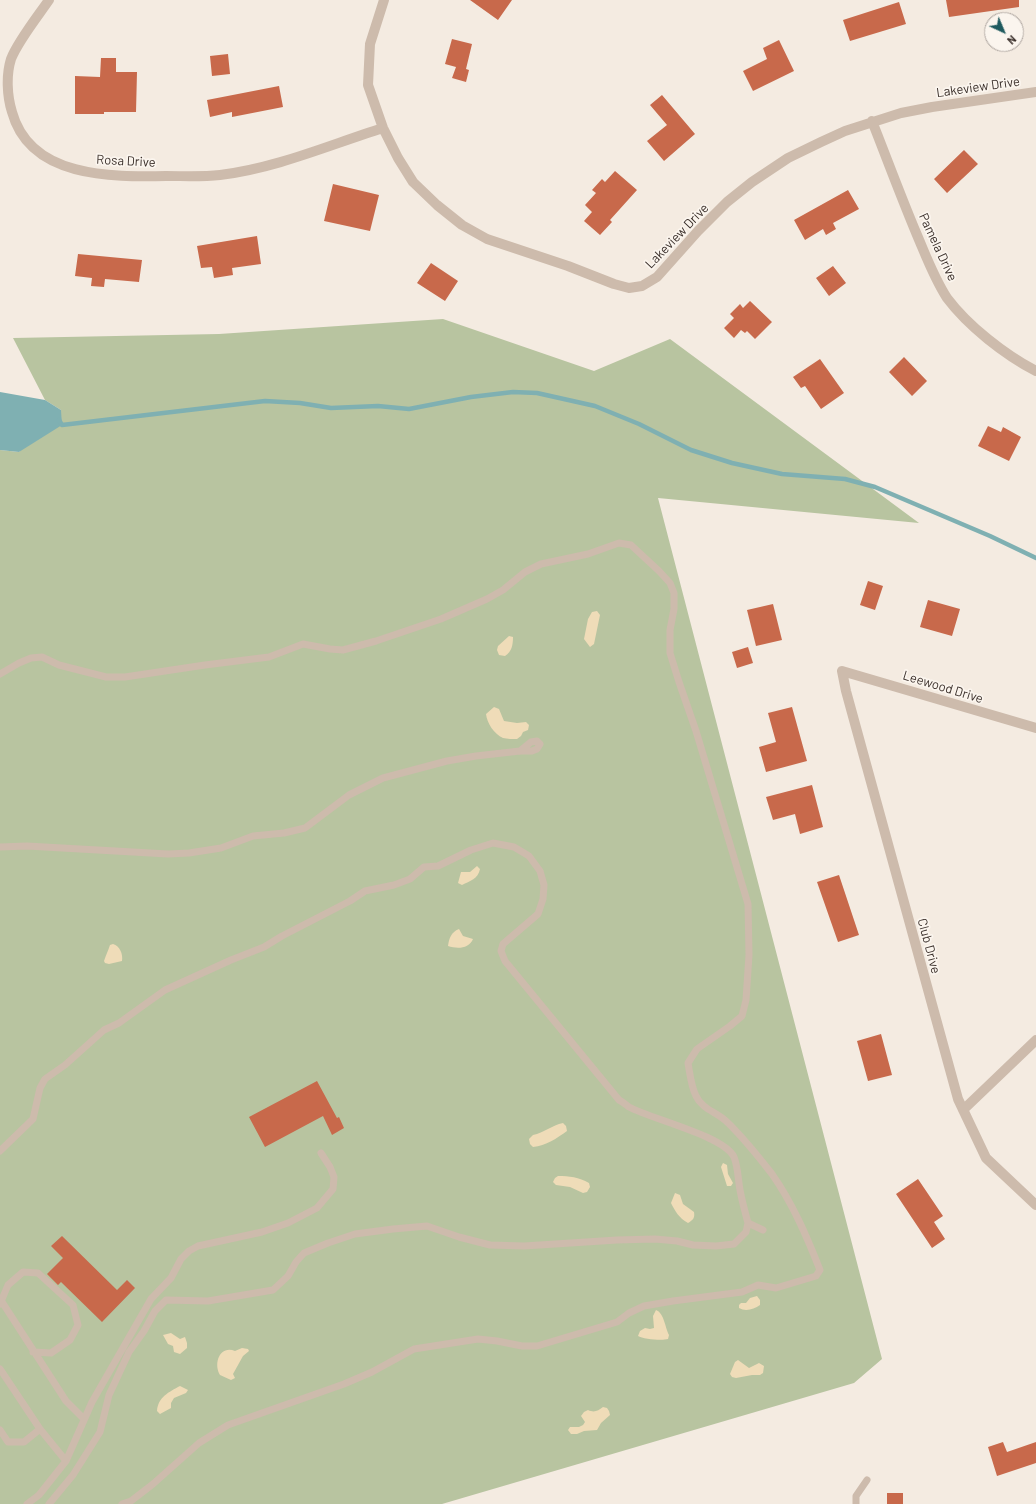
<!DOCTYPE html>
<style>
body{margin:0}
#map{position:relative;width:1036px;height:1504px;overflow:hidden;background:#f4ebe1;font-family:Barlow,sans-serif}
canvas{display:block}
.north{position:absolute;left:984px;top:12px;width:40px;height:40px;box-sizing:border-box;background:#fbf5ee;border:1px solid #aea6a0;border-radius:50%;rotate:136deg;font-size:11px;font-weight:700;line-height:16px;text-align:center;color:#3b302b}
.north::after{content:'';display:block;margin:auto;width:14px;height:18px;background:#1f5a5e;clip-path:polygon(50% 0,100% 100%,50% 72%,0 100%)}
</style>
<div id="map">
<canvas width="1036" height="1504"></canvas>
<div class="north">N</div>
</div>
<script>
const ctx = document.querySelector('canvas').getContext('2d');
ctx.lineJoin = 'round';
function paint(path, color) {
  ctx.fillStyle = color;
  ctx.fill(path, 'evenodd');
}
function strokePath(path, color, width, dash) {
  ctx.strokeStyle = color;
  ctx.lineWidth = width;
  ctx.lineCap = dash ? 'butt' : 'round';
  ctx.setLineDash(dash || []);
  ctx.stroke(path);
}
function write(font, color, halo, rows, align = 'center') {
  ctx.font = font + ' Barlow,sans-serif';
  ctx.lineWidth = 3.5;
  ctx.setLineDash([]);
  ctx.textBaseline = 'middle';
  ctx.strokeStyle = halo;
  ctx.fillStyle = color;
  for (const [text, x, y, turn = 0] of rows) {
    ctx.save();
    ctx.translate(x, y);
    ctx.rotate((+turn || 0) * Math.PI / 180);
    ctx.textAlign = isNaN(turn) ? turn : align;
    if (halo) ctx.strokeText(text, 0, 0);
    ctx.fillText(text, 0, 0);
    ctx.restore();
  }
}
paint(new Path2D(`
 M 443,319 L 594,371 L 670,339 L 919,523 L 658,498 L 882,1359 L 854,1383 L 442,1504 L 0,1504 L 0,450 L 19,452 L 61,410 L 45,400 L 13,338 L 219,334 Z`), '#b8c4a0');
paint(new Path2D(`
 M 597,611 L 600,615 L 594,644 L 590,647 L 584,639 L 588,619 L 592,612 Z
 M 509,636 L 513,637 C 513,644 512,652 505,656 L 499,655 L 497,650 L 498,646 Z
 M 494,707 L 499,709 L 504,721 L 517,723 L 526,722 L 529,725 L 528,730 L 523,732 L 521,736 L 517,739 C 513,739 507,739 503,738 C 494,734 487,723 486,714 Z
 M 477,866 L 480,869 C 478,879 470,881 462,885 L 458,883 L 461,872 L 470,872 Z
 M 459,929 L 463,936 L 473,939 C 469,949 457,949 448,946 C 449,939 451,932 459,929 Z
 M 113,944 C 120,946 123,954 122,961 L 109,964 L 105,963 L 104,961 C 106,955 108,951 110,945 Z
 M 563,1123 L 566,1126 L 567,1131 C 557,1138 546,1146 533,1147 L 530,1144 L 529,1139 L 533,1135 C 544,1133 552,1125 563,1123 Z
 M 723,1163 L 727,1165 L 728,1174 L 733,1183 L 731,1186 L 727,1186 L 721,1167 Z
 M 558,1176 C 569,1176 579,1177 589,1183 L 590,1187 L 587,1192 L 583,1193 L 570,1187 L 556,1185 L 553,1182 L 555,1178 Z
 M 675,1193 L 680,1195 L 683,1204 L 694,1212 C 695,1218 693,1220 688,1223 C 679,1218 675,1211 671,1203 Z
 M 757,1296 L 760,1300 L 760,1305 C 754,1309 746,1312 739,1308 L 739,1305 L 741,1303 L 746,1303 L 750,1298 Z
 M 656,1310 C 664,1313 665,1327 669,1335 L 668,1339 C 662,1341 643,1339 638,1336 L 640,1331 L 645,1328 L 650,1329 L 654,1328 L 653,1316 Z
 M 171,1333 L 180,1339 L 185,1337 L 187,1343 L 187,1348 L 180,1354 L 174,1352 L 173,1346 L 168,1344 L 163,1335 Z
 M 242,1348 L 248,1349 L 249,1351 L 243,1356 L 233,1374 L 235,1378 L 231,1380 L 220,1375 C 213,1363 220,1345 235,1351 Z
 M 738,1360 L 749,1368 L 759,1363 L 764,1366 L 763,1373 L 760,1375 L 752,1375 L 736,1378 L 732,1377 L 730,1374 L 735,1362 Z
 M 180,1386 L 188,1390 L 186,1393 L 174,1398 L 171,1403 L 171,1408 L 160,1414 L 157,1411 C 158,1397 169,1392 180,1386 Z
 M 603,1407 L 607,1408 L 609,1411 L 610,1415 L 601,1423 L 597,1430 L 584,1431 L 577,1434 L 571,1434 L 568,1430 L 570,1427 L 579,1427 L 583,1425 L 585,1422 L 581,1416 L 584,1412 L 588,1410 C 594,1413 598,1411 603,1407 Z`), '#efdcb8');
paint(new Path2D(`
 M 0,392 L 45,400 L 61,410 L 62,425 L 19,452 L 0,450 Z`), '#7fb0b2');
strokePath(new Path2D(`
 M 59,420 L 62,425 L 265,401 L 300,403 L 331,408 L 378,406 L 409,409 L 471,397 L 513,392 L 537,393 L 595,406 L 639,424 L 691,450 L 732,463 L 782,474 L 845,479 L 875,487 L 990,536 L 1036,558`), '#7fb0b2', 4.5);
paint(new Path2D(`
 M 470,0 L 512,0 L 498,20 Z
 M 946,0 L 1019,0 L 1019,7 L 949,17 Z
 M 899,2 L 906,24 L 850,41 L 843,20 Z
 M 452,39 L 472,44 L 466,69 L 469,70 L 466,82 L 452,78 L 456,67 L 445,64 Z
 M 779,40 L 794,71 L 753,91 L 743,71 L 767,59 L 763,48 Z
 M 228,54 L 230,74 L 212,76 L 210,56 Z
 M 101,58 L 116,58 L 116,72 L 137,72 L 136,112 L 104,112 L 104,114 L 75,114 L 75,76 L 100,77 Z
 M 279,86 L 283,107 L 232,117 L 232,112 L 210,117 L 207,100 Z
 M 662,95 L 695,134 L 664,161 L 647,141 L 667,125 L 650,105 Z
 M 964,150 L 978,164 L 947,193 L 934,179 Z
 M 615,171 L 637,190 L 610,220 L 612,222 L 600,235 L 584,221 L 592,212 L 585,205 L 596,193 L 592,190 L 602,179 L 605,182 Z
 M 333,184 L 379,195 L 370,231 L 324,221 Z
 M 848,190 L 859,209 L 833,223 L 836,229 L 826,235 L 823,229 L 805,240 L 794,220 Z
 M 257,236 L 261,264 L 232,268 L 233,275 L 214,278 L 212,267 L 201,268 L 197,246 Z
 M 78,254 L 142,260 L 139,282 L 105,279 L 104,287 L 91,286 L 92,278 L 75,276 Z
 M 431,263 L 458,281 L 445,301 L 417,283 Z
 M 833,266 L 846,283 L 829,296 L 816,278 Z
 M 750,301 L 772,322 L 755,339 L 747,331 L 745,333 L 741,330 L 734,338 L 724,328 L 734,318 L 730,314 L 740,304 L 743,308 Z
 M 904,357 L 927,381 L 912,396 L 889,372 Z
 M 820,359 L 844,393 L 821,409 L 805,386 L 801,388 L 793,377 Z
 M 988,426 L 1001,432 L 1003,427 L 1021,437 L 1009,461 L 978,446 Z
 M 868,581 L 883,586 L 875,610 L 860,605 Z
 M 928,600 L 960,609 L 952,636 L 920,627 Z
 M 773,604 L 782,640 L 756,646 L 747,610 Z
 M 748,647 L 753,663 L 737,668 L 732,652 Z
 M 792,707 L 807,761 L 766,772 L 759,747 L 776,742 L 768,713 Z
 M 812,785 L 823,827 L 800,834 L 795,814 L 773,820 L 766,797 Z
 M 839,875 L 859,935 L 838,942 L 817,882 Z
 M 881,1034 L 892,1075 L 868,1081 L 857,1041 Z
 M 317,1081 L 337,1118 L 339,1117 L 344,1128 L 332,1135 L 323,1116 L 265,1147 L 249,1117 Z
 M 918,1179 L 943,1216 L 934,1222 L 945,1239 L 932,1248 L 896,1194 Z
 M 62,1236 L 117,1290 L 127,1280 L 135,1288 L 102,1322 L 61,1282 L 58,1285 L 47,1274 L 63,1258 L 51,1246 Z
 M 1003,1442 L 1007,1452 L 1036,1442 L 1036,1463 L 997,1476 L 988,1447 Z
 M 887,1493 L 903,1493 L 903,1504 L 887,1504 Z`), '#c8694b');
strokePath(new Path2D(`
 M 0,674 L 19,663 L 31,658 L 42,657 L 59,665 L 106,677 L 125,677 L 205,665 L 269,657 L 303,644 L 330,649 L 343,650 L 376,641 L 441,619 L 487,599 L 503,590 L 525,572 L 541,564 L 588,554 L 619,543 L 631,545 L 659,571 L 670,583 L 674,593 L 674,609 L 670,630 L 670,653 L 679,682 L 696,731 L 748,904 L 749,955 L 746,1000 L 742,1016 L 730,1026 L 697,1049 L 688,1063 C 690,1074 691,1086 696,1096 C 702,1109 716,1112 726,1121 C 743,1137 758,1156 772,1174 C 793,1204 807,1237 820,1270 L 816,1276 L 776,1288 L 758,1285 L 742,1292 L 673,1301 L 644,1306 L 629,1313 L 617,1322 L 537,1346 L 522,1346 L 497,1341 L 478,1339 L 414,1349 L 372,1372 L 344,1384 L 228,1425 L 199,1443 L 153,1484 L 131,1501 L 122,1504
 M 0,847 L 27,846 L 168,854 L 189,853 L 221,848 L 253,836 L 284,833 L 305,828 L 349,795 L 383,778 L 447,761 L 476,756 L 520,751 L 532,751 L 537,749 L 540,744 L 537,741 L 531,742 L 520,751
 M 0,1151 L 33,1119 L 40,1088 L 45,1079 L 65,1065 L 104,1030 L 119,1023 L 165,990 L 231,960 L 264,947 L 282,936 L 350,901 L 365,891 L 394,885 L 410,879 L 424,867 L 438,866 L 471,850 L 493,843 L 514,847 L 529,856 L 540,871 L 544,885 L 543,899 L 538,914 L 503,944 L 501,951 L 505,961 L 619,1100 C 623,1102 626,1105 629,1107 C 651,1119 724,1136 734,1157 C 738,1167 738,1179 740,1190 C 742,1201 745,1212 748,1223
 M 2,1302 L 66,1401 L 84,1419
 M 0,1304 L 8,1285 L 23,1272 L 38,1273 L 73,1305 L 78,1325 L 70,1340 L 51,1353 L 33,1352
 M 0,1369 L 40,1429 L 24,1442 L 8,1442 L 0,1430
 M 40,1429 L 66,1461
 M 27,1504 L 39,1495 L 66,1461 L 92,1402 L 151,1299 L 171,1278 L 181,1259 L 189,1251 L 198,1246 L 262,1232 L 288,1223 L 317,1208 L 333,1189 L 334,1177 L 330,1167 L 321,1153
 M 49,1504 L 73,1475 L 100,1432 L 109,1395 L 129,1352 L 144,1331 L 155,1311 L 166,1300 L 208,1301 L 273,1290 L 288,1276 L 296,1262 L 304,1253 L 328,1243 L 355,1234 L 393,1229 L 427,1226 L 459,1237 L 490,1245 L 524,1246 L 617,1240 L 655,1239 L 677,1241 L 693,1245 L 716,1246 L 734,1244 L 746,1232 L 748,1223 L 763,1230
 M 856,1504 L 856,1496 L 867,1480`), '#cdbbac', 7);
strokePath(new Path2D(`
 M 49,0 C 38,16 18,41 11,59 C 6,75 7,96 12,112 C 30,178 111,177 166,176 C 184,176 202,177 220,175 C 277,168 329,145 383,128
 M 384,0 L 370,44 L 368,85 L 383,128 L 398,158 L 413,182 L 437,205 L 462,225 L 487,239 L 568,266 L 614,284 L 629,288 L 642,286 L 657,277 L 698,231 L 727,202 L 752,182 L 788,158 L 821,142 L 845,131 L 901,113 L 932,107 L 1036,92
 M 872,121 C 887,159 901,197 917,235 C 926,256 934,278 947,298 C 968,326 1005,355 1036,371
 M 1036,728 L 842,671 L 846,691 L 958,1099 L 986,1158 L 1036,1205
 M 963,1110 L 1036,1040`), '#cdbbac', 10);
write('13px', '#3b302b', '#fbf5ee', [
 ["Lakeview Drive",978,87,-8],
 ["Rosa Drive",126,161,3],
 ["Lakeview Drive",677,236,-46],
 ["Pamela Drive",938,247,65],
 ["Leewood Drive",943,687,17],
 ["Club Drive",929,946,75]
]);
</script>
